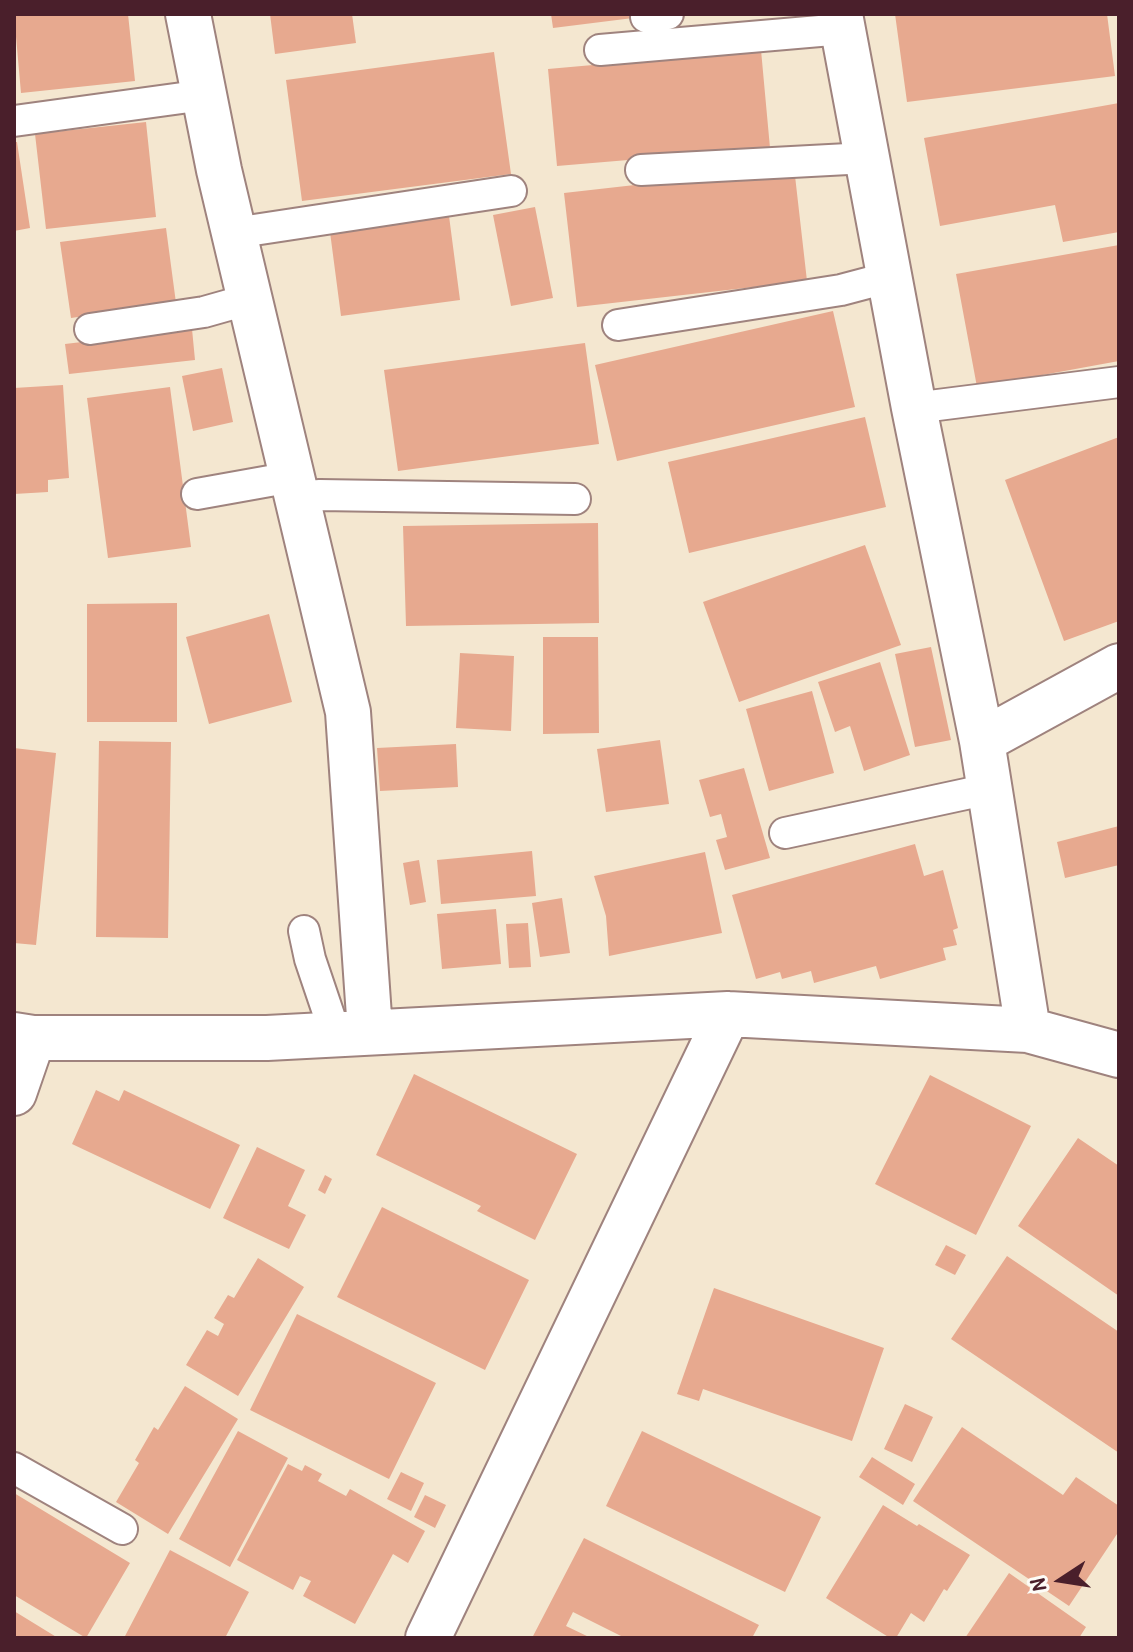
<!DOCTYPE html>
<style>
body{margin:0}
#map{position:relative;width:1133px;height:1652px;overflow:hidden;background:#f4e7d0;font-family:"Patrick Hand",sans-serif}
canvas{display:block}
.frame{position:absolute;inset:0;border:16px solid #4a1f2b;pointer-events:none}
.north{position:absolute;left:1021px;top:1540px;width:80px;height:80px;-webkit-text-stroke:6px #fdfcf7;paint-order:stroke;rotate:258deg;font-size:22px;font-weight:700;line-height:32px;text-align:center;color:#4a1f2b}
.north::after{content:'';display:block;margin:auto;width:28px;height:36px;background:#4a1f2b;clip-path:polygon(50% 0,100% 100%,50% 72%,0 100%)}
</style>
<div id="map">
<canvas width="1133" height="1652"></canvas>
<div class="frame"></div>
<div class="north">N</div>
</div>
<script>
const ctx = document.querySelector('canvas').getContext('2d');
ctx.lineJoin = 'round';
function paint(path, color) {
  ctx.fillStyle = color;
  ctx.fill(path, 'evenodd');
}
function strokePath(path, color, width, dash) {
  ctx.strokeStyle = color;
  ctx.lineWidth = width;
  ctx.lineCap = dash ? 'butt' : 'round';
  ctx.setLineDash(dash || []);
  ctx.stroke(path);
}
paint(new Path2D(`
 M 14,14 L 128,14 L 135,81 L 21,93 Z
 M 270,14 L 352,14 L 356,43 L 275,54 Z
 M 551,14 L 632,14 L 633,18 L 553,28 Z
 M 895,14 L 1107,14 L 1115,76 L 907,102 Z
 M 761,50 L 770,148 L 557,166 L 548,69 Z
 M 494,52 L 511,174 L 302,201 L 286,80 Z
 M 1119,103 L 1119,232 L 1063,242 L 1055,205 L 940,226 L 924,138 Z
 M 146,122 L 156,217 L 46,229 L 35,134 Z
 M 14,142 L 17,142 L 30,228 L 14,231 Z
 M 794,167 L 807,281 L 577,307 L 564,193 Z
 M 535,207 L 553,298 L 511,306 L 493,215 Z
 M 449,216 L 460,300 L 341,316 L 330,232 Z
 M 166,228 L 176,303 L 71,318 L 60,242 Z
 M 1119,245 L 1119,361 L 977,387 L 956,274 Z
 M 833,311 L 855,407 L 617,461 L 595,365 Z
 M 192,329 L 195,360 L 69,374 L 65,344 Z
 M 585,343 L 599,444 L 398,471 L 384,370 Z
 M 222,368 L 233,422 L 193,431 L 182,376 Z
 M 63,385 L 69,478 L 48,480 L 48,492 L 14,494 L 14,388 Z
 M 170,387 L 191,547 L 108,558 L 87,398 Z
 M 865,417 L 886,507 L 689,553 L 668,462 Z
 M 1119,437 L 1119,621 L 1064,641 L 1005,480 Z
 M 598,523 L 599,623 L 406,626 L 403,526 Z
 M 865,545 L 901,645 L 739,702 L 703,602 Z
 M 177,603 L 177,722 L 87,722 L 87,604 Z
 M 269,614 L 292,702 L 209,724 L 186,637 Z
 M 543,637 L 598,637 L 599,733 L 543,734 Z
 M 931,647 L 951,740 L 915,747 L 895,654 Z
 M 460,653 L 514,656 L 511,731 L 456,728 Z
 M 880,662 L 910,755 L 864,771 L 850,726 L 835,732 L 818,682 Z
 M 812,691 L 834,773 L 769,791 L 746,709 Z
 M 660,740 L 669,804 L 606,812 L 597,749 Z
 M 99,741 L 171,742 L 168,938 L 96,937 Z
 M 456,744 L 458,787 L 380,791 L 377,748 Z
 M 14,748 L 56,753 L 36,945 L 14,943 Z
 M 744,768 L 770,858 L 725,870 L 716,840 L 727,837 L 721,814 L 710,817 L 699,780 Z
 M 1119,826 L 1119,865 L 1065,878 L 1057,842 Z
 M 915,844 L 924,876 L 943,870 L 958,928 L 953,930 L 957,945 L 943,948 L 946,960 L 880,979 L 876,966 L 814,983 L 811,971 L 782,979 L 780,972 L 756,979 L 732,895 Z
 M 532,851 L 536,896 L 441,904 L 437,860 Z
 M 705,852 L 722,933 L 609,956 L 606,916 L 594,876 Z
 M 419,860 L 426,902 L 410,905 L 403,863 Z
 M 562,898 L 570,953 L 540,957 L 532,903 Z
 M 496,909 L 501,964 L 442,969 L 437,914 Z
 M 528,923 L 531,967 L 509,968 L 506,924 Z
 M 414,1074 L 577,1154 L 535,1240 L 477,1211 L 481,1206 L 376,1155 Z
 M 930,1075 L 1031,1126 L 976,1235 L 875,1184 Z
 M 96,1090 L 119,1101 L 124,1090 L 240,1145 L 210,1209 L 72,1144 Z
 M 1078,1138 L 1119,1166 L 1119,1296 L 1018,1226 Z
 M 257,1147 L 305,1170 L 288,1206 L 306,1215 L 289,1249 L 223,1218 Z
 M 325,1175 L 332,1179 L 325,1194 L 318,1190 Z
 M 382,1207 L 529,1280 L 485,1370 L 337,1297 Z
 M 946,1245 L 966,1255 L 955,1275 L 935,1265 Z
 M 1007,1256 L 1119,1332 L 1119,1453 L 951,1339 Z
 M 258,1258 L 304,1287 L 238,1396 L 186,1365 L 207,1330 L 218,1336 L 224,1324 L 214,1318 L 228,1295 L 234,1298 Z
 M 714,1288 L 884,1348 L 852,1441 L 703,1389 L 699,1401 L 677,1394 Z
 M 297,1314 L 436,1383 L 389,1479 L 250,1410 Z
 M 185,1386 L 238,1419 L 168,1534 L 116,1502 L 139,1463 L 135,1460 L 154,1427 L 158,1430 Z
 M 905,1404 L 933,1417 L 912,1462 L 884,1449 Z
 M 962,1427 L 1063,1495 L 1076,1477 L 1119,1506 L 1119,1531 L 1069,1606 L 913,1501 Z
 M 238,1431 L 288,1458 L 230,1567 L 179,1539 Z
 M 642,1431 L 821,1517 L 785,1592 L 606,1506 Z
 M 872,1457 L 915,1484 L 903,1505 L 859,1477 Z
 M 288,1464 L 302,1471 L 305,1465 L 322,1474 L 318,1481 L 346,1496 L 350,1489 L 425,1531 L 408,1563 L 393,1554 L 355,1624 L 303,1596 L 311,1581 L 300,1576 L 293,1590 L 237,1560 Z
 M 401,1472 L 424,1483 L 411,1511 L 387,1499 Z
 M 14,1493 L 130,1563 L 86,1638 L 14,1595 Z
 M 425,1495 L 446,1505 L 435,1528 L 414,1517 Z
 M 883,1505 L 917,1526 L 919,1524 L 970,1555 L 947,1591 L 944,1589 L 924,1622 L 911,1613 L 896,1638 L 890,1638 L 826,1598 Z
 M 584,1538 L 759,1625 L 752,1638 L 625,1638 L 573,1612 L 566,1626 L 591,1638 L 532,1638 Z
 M 170,1550 L 249,1592 L 225,1638 L 124,1638 Z
 M 1009,1573 L 1086,1627 L 1079,1638 L 965,1638 Z
 M 14,1611 L 58,1638 L 14,1638 Z`), '#e7a98f');
const lane = new Path2D(`
 M 646,17 L 668,14
 M 600,50 L 843,29
 M 14,121 L 204,95
 M 641,170 L 867,158
 M 234,233 L 511,191
 M 618,325 L 841,290 L 890,277
 M 90,329 L 204,312 L 250,299
 M 914,408 L 1119,382
 M 197,494 L 292,477
 M 297,497 L 320,495 L 575,499
 M 785,833 L 989,789
 M 304,931 L 310,959 L 335,1033
 M 14,1468 L 122,1529`);
const street = new Path2D(`
 M 188,14 L 219,170 L 348,712 L 370,1031
 M 840,14 L 914,408 L 982,741 L 1028,1030
 M 982,741 L 1119,666
 M 14,1035 L 33,1038 L 267,1038 L 728,1014 L 1028,1030 L 1119,1055
 M 14,1093 L 33,1038
 M 428,1638 L 728,1014`);
strokePath(lane, '#9f837e', 34);
strokePath(street, '#9f837e', 48);
strokePath(lane, '#fff', 30);
strokePath(street, '#fff', 44);
</script>
